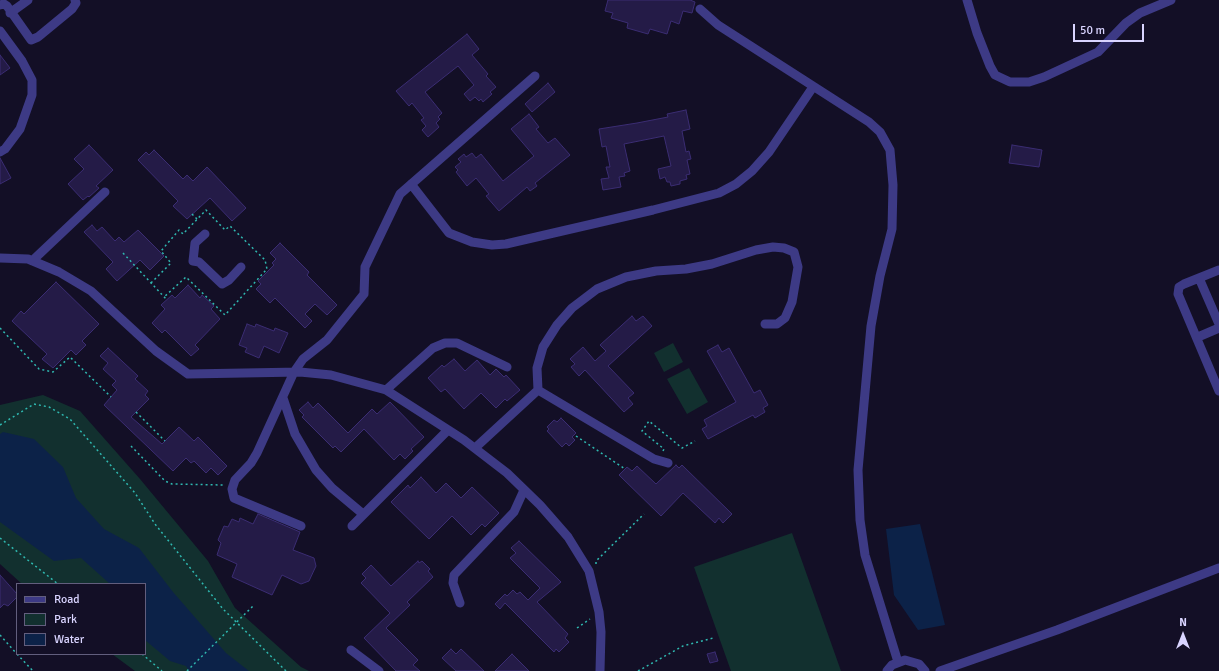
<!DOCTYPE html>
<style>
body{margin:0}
#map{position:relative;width:1219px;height:671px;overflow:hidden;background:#130f26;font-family:Signika,sans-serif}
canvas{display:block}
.legend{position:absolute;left:16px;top:583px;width:130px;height:72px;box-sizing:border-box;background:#130f26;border:1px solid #625e7d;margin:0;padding:5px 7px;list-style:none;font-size:12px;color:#d9d4ff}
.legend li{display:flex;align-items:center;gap:8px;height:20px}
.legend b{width:20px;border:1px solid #625e7d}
.north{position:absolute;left:1163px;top:615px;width:40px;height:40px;-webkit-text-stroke:3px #130f26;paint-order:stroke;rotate:0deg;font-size:11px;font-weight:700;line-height:16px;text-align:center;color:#d9d4ff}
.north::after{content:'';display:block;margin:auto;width:14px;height:18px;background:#d9d4ff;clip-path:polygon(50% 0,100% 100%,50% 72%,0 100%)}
.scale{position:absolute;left:1073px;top:24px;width:71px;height:18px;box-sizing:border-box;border:2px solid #d9d4ff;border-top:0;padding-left:5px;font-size:12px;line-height:14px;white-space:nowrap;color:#d9d4ff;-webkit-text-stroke:3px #130f26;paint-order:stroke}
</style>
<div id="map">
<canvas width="1219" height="671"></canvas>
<ul class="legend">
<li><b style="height:5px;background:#3d3a85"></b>Road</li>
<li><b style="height:11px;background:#12302f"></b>Park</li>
<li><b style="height:11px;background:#0c2248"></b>Water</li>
</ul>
<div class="north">N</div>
<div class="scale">50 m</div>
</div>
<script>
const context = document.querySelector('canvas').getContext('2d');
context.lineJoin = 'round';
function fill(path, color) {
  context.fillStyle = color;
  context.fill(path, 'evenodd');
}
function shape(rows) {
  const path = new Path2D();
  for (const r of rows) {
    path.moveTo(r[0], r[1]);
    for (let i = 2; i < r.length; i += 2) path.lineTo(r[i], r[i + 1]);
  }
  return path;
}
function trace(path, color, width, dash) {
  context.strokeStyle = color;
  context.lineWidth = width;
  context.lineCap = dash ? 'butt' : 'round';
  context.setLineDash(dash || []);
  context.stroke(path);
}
fill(shape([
 [673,343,683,362,664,372,654,353],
 [689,368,708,402,687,414,667,379],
 [43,395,80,411,140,479,208,561,235,608,301,667,309,671,135,671,112,654,145,654,145,584,22,584,0,564,0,405],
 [792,533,841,671,731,671,694,567]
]), '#12302f');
fill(shape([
 [3,432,34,439,63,467,76,498,104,529,139,548,173,592,226,653,249,671,189,671,186,666,170,661,145,640,145,584,110,584,81,558,54,561,0,522,0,434],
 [920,524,945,625,918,630,894,595,886,529]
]), '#0c2248');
const building = shape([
 [608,0,690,0,695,2,692,13,683,11,679,24,671,21,667,34,650,29,648,34,627,28,628,23,611,18,613,13,605,11,608,0],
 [467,34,479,49,472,55,488,74,486,76,496,87,490,92,492,94,483,102,481,99,479,101,475,97,470,101,464,94,474,85,458,66,425,92,442,113,438,117,440,119,436,123,439,127,428,137,422,130,426,126,421,120,424,118,412,103,409,106,396,91,467,34],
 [0,55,10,68,0,75,0,55],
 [548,83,555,92,532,112,525,104,548,83],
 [686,110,690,129,682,131,686,152,689,151,691,159,687,160,690,174,686,175,687,179,680,181,680,184,671,186,670,182,667,182,665,177,660,179,658,169,671,166,664,136,624,144,630,171,624,173,625,176,619,177,621,187,603,190,601,179,609,178,606,167,610,167,606,146,602,147,599,129,637,123,668,117,667,114,686,110],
 [529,114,539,127,536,129,548,143,555,138,570,155,535,183,537,186,530,191,527,187,499,211,486,196,489,194,476,178,467,186,456,172,458,170,455,167,461,162,458,159,464,154,466,157,472,153,476,158,481,154,503,181,534,156,511,129,529,114],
 [89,145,113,170,96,186,99,188,89,197,88,196,83,200,68,184,84,169,74,159,89,145],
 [1012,145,1042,150,1039,167,1009,163,1012,145],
 [154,150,183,179,187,175,193,181,207,167,246,208,232,221,210,198,187,219,173,206,178,201,138,160,146,152,149,155,154,150],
 [0,158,11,178,0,184,0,158],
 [92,225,97,231,102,227,115,241,119,237,124,242,138,230,164,256,150,270,140,260,117,281,106,269,113,262,84,232,92,225],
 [280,243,309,272,307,275,337,305,327,315,315,304,305,314,312,321,305,328,275,298,270,303,256,289,261,284,258,281,274,265,272,263,276,259,270,253,280,243],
 [56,282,99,324,82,341,86,345,76,355,71,350,53,368,42,359,47,354,12,321,21,311,24,314,56,282],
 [188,285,200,298,202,295,214,306,211,309,220,319,195,345,199,349,191,356,165,330,162,333,152,323,165,309,161,305,172,295,175,298,188,285],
 [632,316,636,321,643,316,652,326,608,366,634,393,628,398,633,404,624,412,585,370,579,376,571,367,575,364,570,359,583,347,595,361,606,351,600,345,632,316],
 [247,324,255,327,256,324,274,331,275,328,288,333,279,353,264,346,259,358,245,352,247,348,239,345,247,324],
 [718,345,722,352,729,348,754,393,760,390,768,405,763,408,765,412,755,418,753,415,708,439,702,429,707,426,704,420,736,402,707,351,718,345],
 [108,348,138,376,135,379,148,391,145,395,149,399,131,417,162,444,179,427,194,441,198,437,227,466,218,475,211,468,206,473,194,461,191,463,186,458,173,471,104,405,117,390,112,385,116,381,103,369,108,363,100,356,108,348],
 [454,359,465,371,477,360,490,375,496,369,504,377,506,375,520,390,507,401,505,399,496,408,481,393,464,409,445,389,441,392,428,378,442,365,444,367,454,359],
 [308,402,313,408,318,403,348,433,372,409,377,414,390,402,424,437,411,449,413,451,405,459,400,454,394,460,364,429,341,452,335,446,333,448,302,417,304,415,299,410,308,402],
 [561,418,576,433,572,437,575,440,569,446,566,443,562,447,547,431,549,429,547,427,554,420,557,422,561,418],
 [676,465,679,468,682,465,732,514,723,523,719,518,715,523,683,493,661,516,619,475,627,467,632,471,637,466,656,484,676,465],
 [421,477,436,493,446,483,461,498,472,487,499,513,485,527,482,524,471,535,452,516,429,539,391,502,408,485,410,488,421,477],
 [258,514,300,532,293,550,314,558,316,566,309,581,301,584,282,575,272,595,232,577,237,564,217,555,221,543,218,540,224,526,228,527,232,519,239,522,240,518,253,524,258,514],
 [519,541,561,582,537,602,568,634,565,638,569,642,559,652,556,649,554,652,505,603,500,609,495,604,505,594,507,596,513,590,517,594,520,592,528,600,540,588,510,558,516,553,511,548,519,541],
 [418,561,419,563,422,561,430,569,428,571,433,577,407,602,410,605,386,628,418,660,413,665,420,671,396,671,364,638,390,613,361,583,366,578,362,574,371,565,391,586,418,561],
 [0,575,17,594,17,597,8,606,4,604,0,608,0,575],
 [451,649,456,654,461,649,484,671,456,671,442,658,451,649],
 [715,652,718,661,710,663,707,654,715,652],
 [512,654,529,671,495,671,512,654]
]);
fill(building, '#241b47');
trace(building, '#3b2d73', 1);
trace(shape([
 [192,214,197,219],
 [123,253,167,300],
 [151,283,171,263,161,251,179,230,183,234,206,210,225,230,230,226,265,260,267,269,225,315,186,277,164,297],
 [0,328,39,369,53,372,70,357,111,397],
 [136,412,165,441],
 [0,425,34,404,49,407,70,419,135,493,155,524,223,609,286,671],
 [576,436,625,469],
 [131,446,165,481,172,484,223,485],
 [663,451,664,449,642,431,649,421,682,448,695,441],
 [0,538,58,584],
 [596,564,596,561,644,514],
 [577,628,590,619],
 [0,635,17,654],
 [17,654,33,671],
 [142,654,162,671],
 [187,671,253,606],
 [638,671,683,646,713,638]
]), '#2fb8b0', 1.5, [2, 3]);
trace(shape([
 [967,0,977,33,990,66,995,75,1010,82,1029,82,1044,77,1098,52,1126,23,1140,13,1171,0],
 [0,5,4,4,7,6,31,40,38,37,72,9,76,3,75,0],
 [700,9,718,25,869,122,880,132,890,150,893,185,892,229,880,276,871,326,858,470,860,520,865,555,898,662],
 [10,13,28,0],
 [0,31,22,61,32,80,32,95,20,129,5,149,0,152],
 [411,184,449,233,472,242,492,245,506,244,653,210,719,193,736,184,752,171,769,152,813,87],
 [205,234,195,243,193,261,199,262,222,284,229,280,241,267],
 [0,258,28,259,59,272,91,291,156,351,188,374,300,372,331,375,386,390,464,440,507,473,540,505,568,537,589,571,599,612,601,632,600,671],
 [32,261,105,192],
 [1219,270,1184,284,1179,287,1178,294,1219,391],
 [1199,278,1219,324],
 [1198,337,1219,328],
 [386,390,433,348,445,343,457,343,507,367],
 [538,390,537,368,543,347,557,325,572,308,597,289,626,277,656,271,686,269,712,264,756,250,773,247,784,248,794,252,798,267,792,302,785,318,777,324,765,324],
 [538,390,654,459,668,463],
 [283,398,295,434,316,470,332,488,363,514],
 [475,448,538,390],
 [301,526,234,498,232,489,235,480,251,463,257,453,294,372,303,359,327,340,364,294,365,267,400,194,535,76],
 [352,526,448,430],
 [460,603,453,583,454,575,514,512,524,490],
 [351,650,379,671],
 [887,671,892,665,905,660,919,664,925,671],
 [940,671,1057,630,1219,568]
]), '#3d3a85', 9);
</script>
